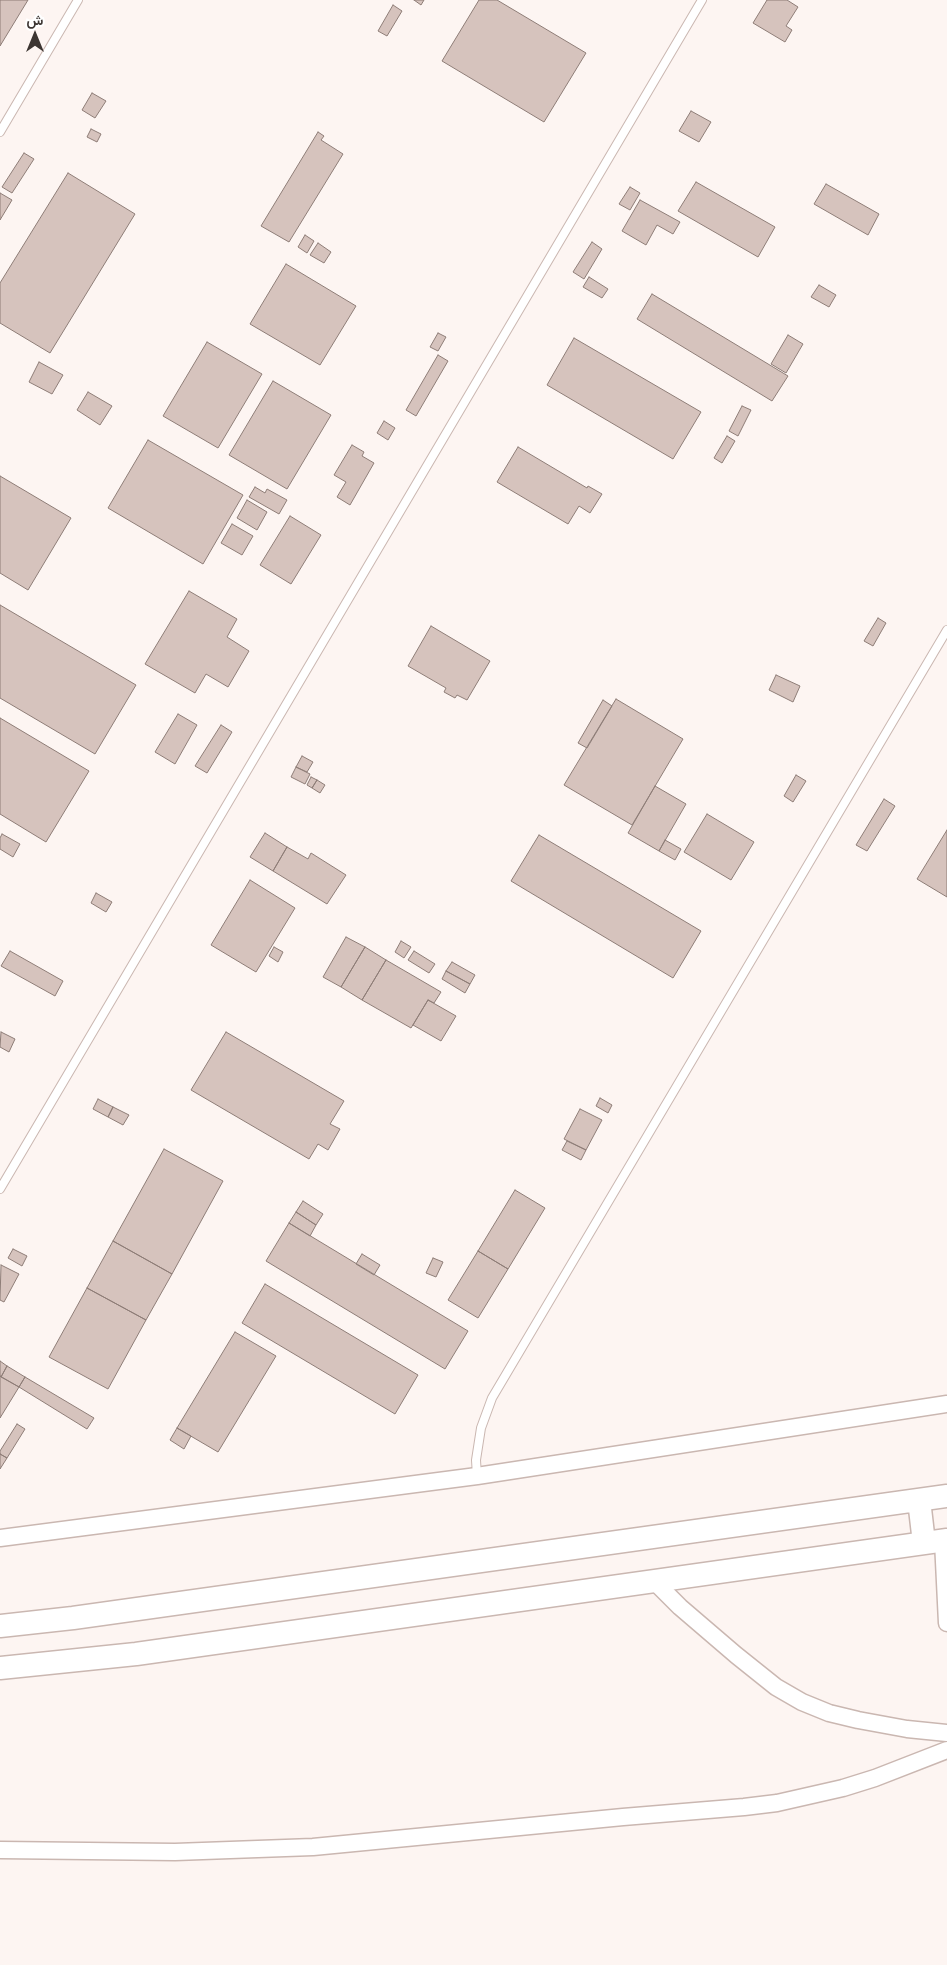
<!DOCTYPE html>
<meta charset="utf-8">
<style>
body{margin:0}
#map{position:relative;width:947px;height:1965px;overflow:hidden;background:#fdf5f2;font-family:"Space Grotesk",Vazirmatn,sans-serif}
canvas{display:block}
.north{position:absolute;left:10px;top:10px;width:50px;height:50px;-webkit-text-stroke:4px #fff;paint-order:stroke;rotate:0deg;font-size:14px;font-weight:700;line-height:20px;text-align:center;color:#3c3532}
.north::after{content:'';display:block;margin:auto;width:18px;height:22px;background:#3c3532;clip-path:polygon(50% 0,100% 100%,50% 72%,0 100%)}
</style>
<div id="map">
<canvas width="947" height="1965"></canvas>
<div class="north">ش</div>
</div>
<script>
const context = document.querySelector('canvas').getContext('2d');
context.lineJoin = 'round';
function fill(path, color) {
  context.fillStyle = color;
  context.fill(path, 'evenodd');
}
function shape(rows) {
  const path = new Path2D();
  for (const r of rows) {
    path.moveTo(r[0], r[1]);
    for (let i = 2; i < r.length; i += 2) path.lineTo(r[i], r[i + 1]);
  }
  return path;
}
function trace(path, color, width, dash) {
  context.strokeStyle = color;
  context.lineWidth = width;
  context.lineCap = dash ? 'butt' : 'round';
  context.setLineDash(dash || []);
  context.stroke(path);
}
const building = shape([
 [0,0,28,0,0,46,0,0],
 [414,0,424,0,421,5,414,0],
 [479,0,497,0,586,53,544,122,442,61,479,0],
 [767,0,787,0,798,7,786,26,792,30,785,42,753,23,767,0],
 [393,5,402,11,387,36,378,31,393,5],
 [92,93,106,101,95,118,82,110,92,93],
 [691,111,711,122,699,142,679,131,691,111],
 [91,129,101,134,97,142,87,137,91,129],
 [318,132,324,136,321,140,343,154,289,242,261,226,318,132],
 [24,153,34,159,12,193,2,187,24,153],
 [68,173,135,214,50,353,0,323,0,283,68,173],
 [696,182,775,227,758,257,678,211,696,182],
 [826,184,879,214,868,235,814,204,826,184],
 [630,187,640,193,630,210,619,204,630,187],
 [0,193,12,200,0,220,0,193],
 [640,200,680,222,673,234,657,225,646,245,622,231,640,200],
 [305,235,314,241,307,253,298,247,305,235],
 [592,242,602,249,584,279,573,272,592,242],
 [318,243,331,252,324,263,310,255,318,243],
 [286,264,356,306,320,365,250,324,286,264],
 [589,277,608,289,602,298,583,287,589,277],
 [819,285,836,295,829,307,811,297,819,285],
 [652,294,788,376,772,401,637,319,652,294],
 [438,333,446,337,438,351,430,347,438,333],
 [788,335,803,344,786,373,771,364,788,335],
 [574,338,701,412,673,459,547,385,574,338],
 [207,342,262,374,218,448,163,416,207,342],
 [438,355,448,361,416,416,406,410,438,355],
 [39,362,63,375,52,394,29,382,39,362],
 [273,381,331,415,287,489,229,455,273,381],
 [88,392,112,406,100,425,77,410,88,392],
 [742,406,751,410,738,436,729,431,742,406],
 [384,421,395,428,388,440,377,433,384,421],
 [727,436,735,441,722,463,714,458,727,436],
 [148,440,243,495,203,564,108,508,148,440],
 [352,445,364,452,362,456,374,463,350,505,337,497,346,482,334,475,352,445],
 [518,447,587,488,588,486,602,494,590,513,579,506,568,524,497,482,518,447],
 [0,476,71,518,28,590,0,573,0,476],
 [255,487,265,493,267,489,287,500,279,514,249,497,255,487],
 [247,500,267,512,257,530,237,518,247,500],
 [290,516,321,535,291,584,260,565,290,516],
 [232,524,253,536,242,555,221,543,232,524],
 [189,591,237,619,227,637,249,651,228,687,206,674,195,693,145,664,189,591],
 [0,605,136,685,95,754,0,698,0,605],
 [878,618,886,623,873,646,864,641,878,618],
 [431,626,490,661,467,700,457,695,455,698,444,692,446,688,408,666,431,626],
 [776,675,800,686,793,702,769,690,776,675],
 [616,699,683,739,632,825,564,785,616,699],
 [603,700,612,706,587,748,578,743,603,700],
 [178,714,197,725,175,764,155,752,178,714],
 [0,718,89,771,46,842,0,814,0,718],
 [221,725,232,732,207,773,195,766,221,725],
 [302,756,313,762,307,772,296,767,302,756],
 [296,767,310,774,305,784,291,777,296,767],
 [796,775,806,781,793,802,784,796,796,775],
 [311,777,317,780,312,788,307,785,311,777],
 [317,780,325,785,320,793,312,788,317,780],
 [655,786,686,804,659,851,628,833,655,786],
 [884,799,895,806,867,851,856,845,884,799],
 [707,814,754,842,731,880,684,852,707,814],
 [947,830,947,897,917,879,947,830],
 [265,833,287,847,273,871,250,857,265,833],
 [2,834,20,844,13,857,0,849,0,838,2,834],
 [539,835,701,931,673,978,511,881,539,835],
 [665,840,681,849,675,860,659,851,665,840],
 [287,847,308,859,311,853,346,875,327,904,273,871,287,847],
 [250,880,295,908,256,972,211,945,250,880],
 [96,893,112,902,106,912,91,903,96,893],
 [346,937,365,947,341,987,323,977,346,937],
 [401,941,411,947,404,958,395,952,401,941],
 [274,947,283,952,278,962,269,956,274,947],
 [365,947,386,960,362,1000,341,987,365,947],
 [10,951,63,981,55,996,1,966,10,951],
 [414,951,435,964,429,973,408,960,414,951],
 [386,960,441,992,434,1003,428,1000,411,1028,362,1000,386,960],
 [452,962,475,975,470,984,446,971,452,962],
 [446,971,470,984,465,993,442,979,446,971],
 [428,1000,456,1016,441,1041,413,1025,428,1000],
 [1,1032,15,1039,9,1052,0,1047,1,1032],
 [226,1032,344,1101,330,1124,340,1129,328,1150,318,1144,309,1159,191,1090,226,1032],
 [600,1098,612,1105,608,1113,596,1106,600,1098],
 [98,1099,113,1107,108,1117,93,1109,98,1099],
 [113,1107,129,1115,123,1125,108,1117,113,1107],
 [580,1109,602,1120,586,1150,564,1139,580,1109],
 [567,1141,586,1150,581,1160,562,1150,567,1141],
 [164,1149,223,1181,172,1274,113,1241,164,1149],
 [515,1190,545,1208,508,1269,478,1251,515,1190],
 [303,1201,323,1214,316,1225,296,1212,303,1201],
 [296,1212,316,1225,310,1236,289,1223,296,1212],
 [289,1223,468,1331,445,1369,266,1261,289,1223],
 [113,1241,172,1274,146,1320,87,1288,113,1241],
 [13,1249,27,1256,22,1266,8,1258,13,1249],
 [478,1251,508,1269,478,1318,448,1300,478,1251],
 [362,1254,380,1265,374,1275,356,1264,362,1254],
 [433,1258,443,1262,436,1277,426,1273,433,1258],
 [1,1265,19,1274,4,1302,0,1300,1,1265],
 [265,1284,418,1375,395,1414,242,1323,265,1284],
 [87,1288,146,1320,108,1389,49,1357,87,1288],
 [235,1332,276,1356,218,1452,177,1428,235,1332],
 [0,1361,7,1366,1,1377,0,1376,0,1361],
 [7,1366,25,1377,19,1387,1,1377,7,1366],
 [0,1376,19,1387,0,1418,0,1376],
 [25,1377,94,1418,87,1429,19,1387,25,1377],
 [17,1424,25,1429,7,1458,0,1454,0,1451,17,1424],
 [177,1428,191,1436,184,1449,170,1440,177,1428],
 [0,1454,7,1458,0,1469,0,1454]
]);
fill(building, '#d6c3bd');
trace(building, '#8e7d77', 1);
const lane = shape([
 [0,132,78,0],
 [0,1189,702,0],
 [477,1476,476,1460,481,1428,492,1398,947,630]
]);
const street = shape([
 [0,1538,477,1476,947,1404],
 [943,1541,947,1623],
 [654,1581,680,1607,736,1655,776,1687,802,1702,829,1713,858,1720,907,1729,947,1733],
 [0,1850,175,1852,313,1847,623,1817,744,1807,777,1803,843,1788,875,1778,947,1750]
]);
const secondary = shape([
 [919,1500,924,1543],
 [0,1626,73,1618,947,1496],
 [0,1668,136,1654,947,1540]
]);
trace(lane, '#cab7b1', 10);
trace(street, '#cab7b1', 19);
trace(secondary, '#cab7b1', 25);
trace(lane, '#fff', 8);
trace(street, '#fff', 16);
trace(secondary, '#fff', 22);
</script>
